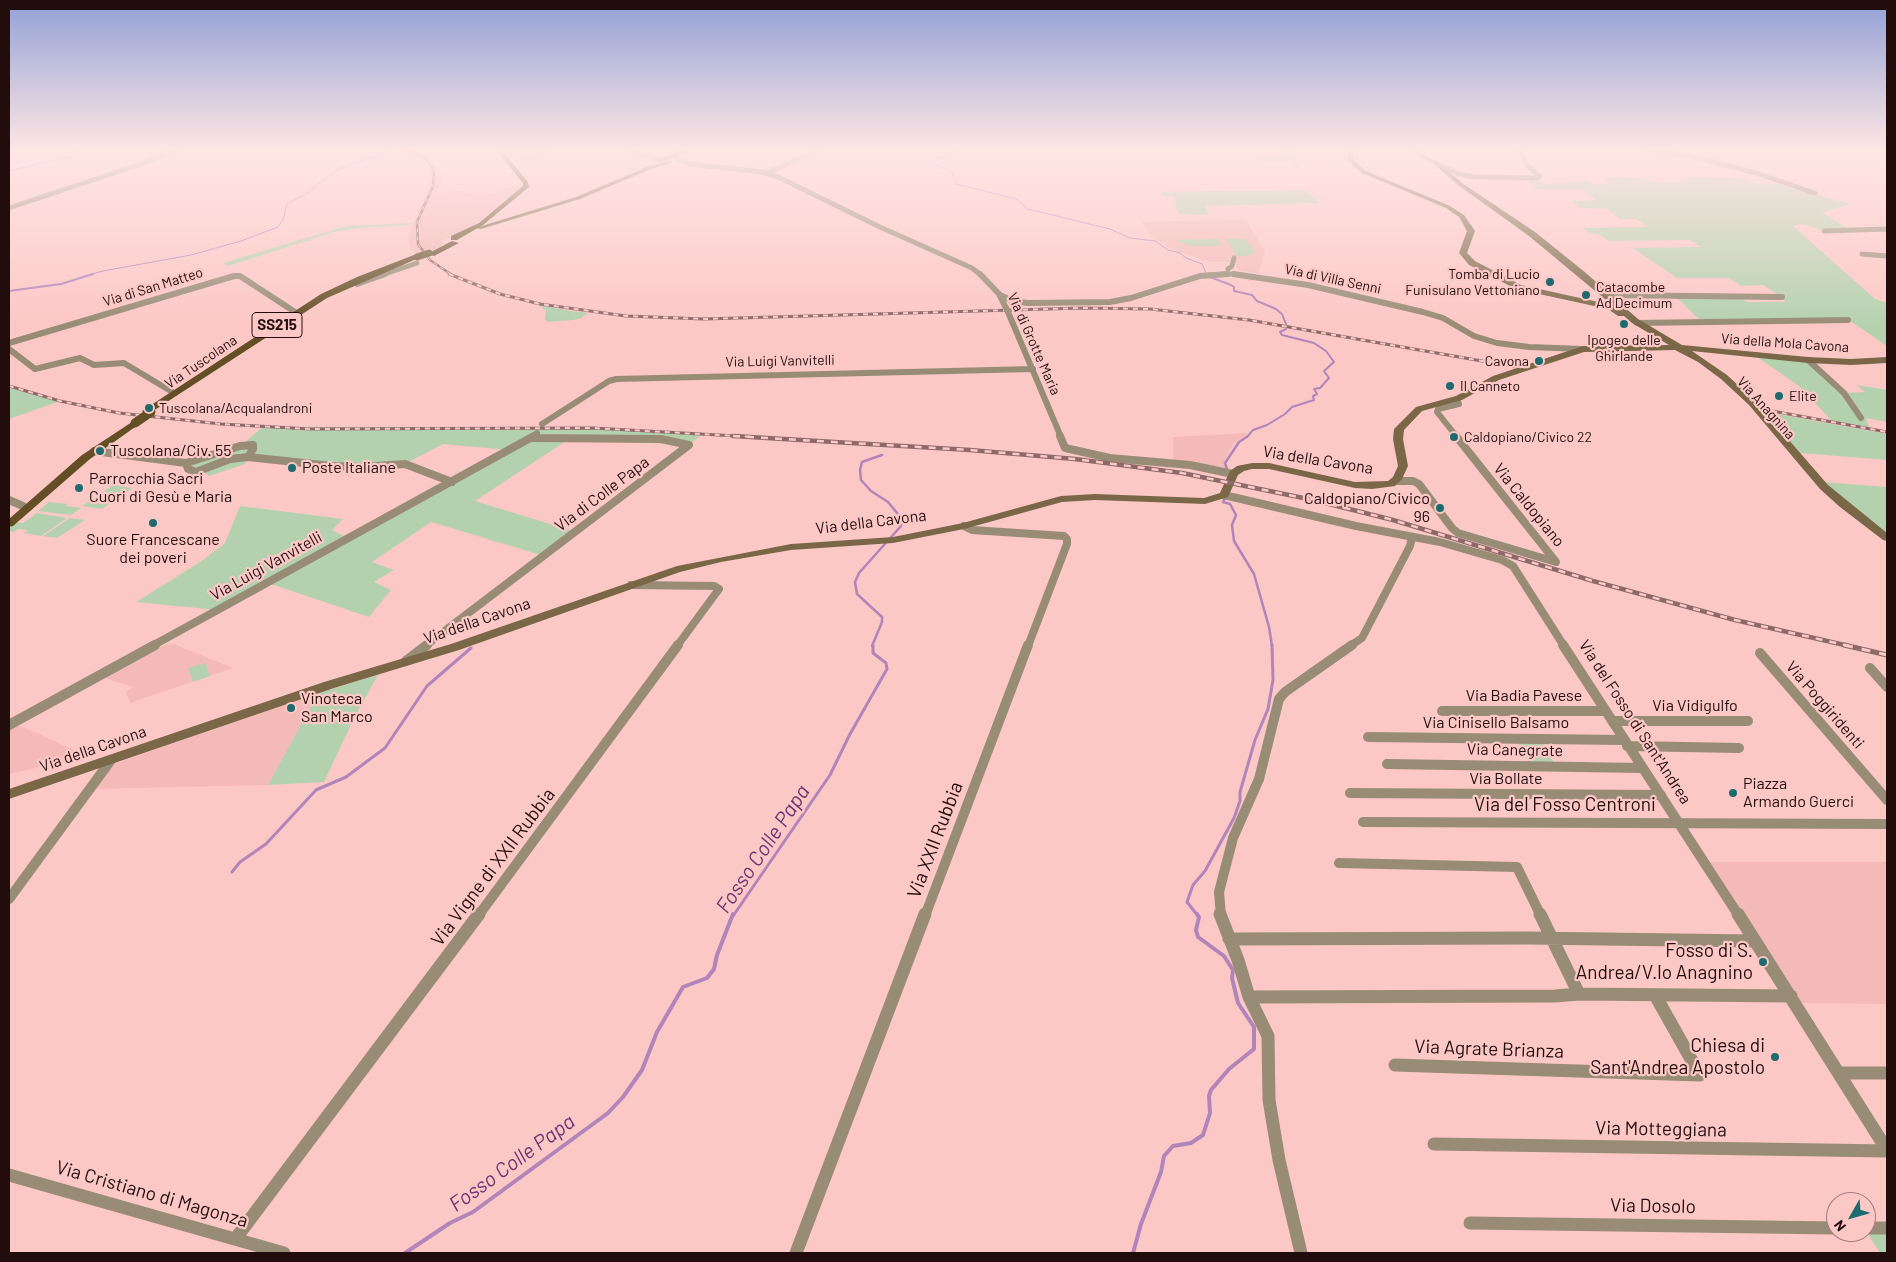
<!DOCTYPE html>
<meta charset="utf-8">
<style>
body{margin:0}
#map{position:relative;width:1896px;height:1262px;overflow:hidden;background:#fcc8c6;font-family:Barlow,sans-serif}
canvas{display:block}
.frame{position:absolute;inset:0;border:10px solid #220d0c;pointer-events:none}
.north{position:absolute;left:1826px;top:1192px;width:50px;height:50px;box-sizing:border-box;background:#fcc8c6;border:1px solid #a57d7c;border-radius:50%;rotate:232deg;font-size:14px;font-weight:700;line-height:20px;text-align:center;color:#220d0c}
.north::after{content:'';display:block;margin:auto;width:18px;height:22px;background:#1d6a6f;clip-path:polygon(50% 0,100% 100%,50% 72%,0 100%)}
</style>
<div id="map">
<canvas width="1896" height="1262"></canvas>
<div class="frame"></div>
<div class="north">N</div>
</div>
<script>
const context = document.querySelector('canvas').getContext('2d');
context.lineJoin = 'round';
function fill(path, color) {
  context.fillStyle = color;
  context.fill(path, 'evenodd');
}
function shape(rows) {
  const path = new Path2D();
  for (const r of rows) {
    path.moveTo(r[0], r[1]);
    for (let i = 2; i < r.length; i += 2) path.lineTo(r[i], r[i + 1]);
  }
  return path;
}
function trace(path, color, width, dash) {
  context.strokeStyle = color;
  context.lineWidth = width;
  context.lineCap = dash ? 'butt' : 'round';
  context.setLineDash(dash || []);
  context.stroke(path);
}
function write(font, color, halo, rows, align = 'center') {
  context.font = font + ' Barlow,sans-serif';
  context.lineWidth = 4.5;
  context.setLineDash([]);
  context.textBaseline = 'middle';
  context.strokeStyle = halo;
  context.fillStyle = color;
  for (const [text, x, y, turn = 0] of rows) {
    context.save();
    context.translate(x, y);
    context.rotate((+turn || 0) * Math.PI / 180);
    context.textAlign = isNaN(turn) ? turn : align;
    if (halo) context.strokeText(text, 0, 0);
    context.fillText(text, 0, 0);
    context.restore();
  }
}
fill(shape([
 [401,149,412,149,421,153,436,164,441,172,441,181,437,193,461,191,474,195,488,194,504,191,503,188,522,185,522,187,472,227,442,241,443,244,438,248,418,256,410,248,408,234,429,187,430,176,425,162],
 [1245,219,1265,251,1258,274,1239,270,1236,267,1236,262,1210,262,1171,249,1149,234,1142,222],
 [1248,433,1234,443,1224,461,1225,468,1173,460,1173,437],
 [174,644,233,668,130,703,126,692,133,687,102,677,163,646],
 [318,693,268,785,95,789,114,764],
 [16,724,88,756,9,774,9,728],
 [1710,862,1887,862,1887,1004,1801,1003]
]), '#f3bab8');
fill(shape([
 [502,149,520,150,555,149,551,154,528,160,518,156,506,156],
 [1285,151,1301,168,1297,168,1290,161,1257,161,1258,155,1274,155,1272,152],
 [1609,177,1642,178,1656,182,1688,183,1681,177,1742,178,1756,183,1779,184,1850,204,1822,213,1847,228,1823,230,1801,224,1793,226,1875,299,1887,303,1887,346,1846,318,1701,321,1676,297,1738,296,1747,302,1785,302,1782,297,1763,285,1741,286,1729,278,1677,278,1633,248,1701,247,1690,240,1609,241,1598,234,1588,233,1584,228,1647,227,1636,219,1620,219,1607,209,1580,208,1571,201,1596,200,1583,190,1535,189,1527,180,1549,184,1587,180,1596,185,1610,184,1602,179],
 [1304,190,1319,203,1205,206,1209,215,1180,214,1176,209,1175,197,1161,196,1162,192],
 [412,223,410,225,359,228,334,232,228,266,223,263,346,226],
 [1217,239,1221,246,1190,246,1174,240],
 [1225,239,1245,239,1255,252,1247,256,1237,256],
 [539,305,571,311,588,313,581,318,573,320,547,322,545,319,546,311],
 [1757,357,1806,361,1842,393,1865,392,1857,385,1887,390,1887,422,1866,418,1869,428,1832,421,1799,386],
 [9,386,21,390,60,401,9,419],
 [1765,412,1887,434,1887,460,1800,453],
 [263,427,528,427,593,428,701,435,689,445,569,439,475,501,576,532,544,556,431,522,372,562,394,570,374,582,391,590,369,617,268,583,217,610,136,602,200,562,225,543,240,506,343,519,332,530,348,538,509,450,443,444,405,464,361,467,248,457,245,464,209,476,202,470,186,467,240,446],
 [1823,482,1887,487,1887,534,1869,521],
 [113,485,132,488,102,509,82,506],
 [49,502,68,504,66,506,81,508,71,515,38,511],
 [37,513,67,518,41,536,24,533,28,530,18,529,14,532,9,531,9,528,14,523,23,523],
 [70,518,85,520,57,538,43,536],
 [205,663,210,676,193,682,188,668],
 [378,675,354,718,324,782,268,785,318,693],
 [1516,740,1541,740,1554,763,1529,763],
 [1887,1228,1887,1253,1880,1253,1866,1231]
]), '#b4d1af');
trace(shape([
 [958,149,953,153,935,159,933,163,952,173,957,184,1016,199,1028,209,1110,229,1130,238,1155,241,1168,250,1180,253,1186,258,1202,264,1206,273],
 [9,171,71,156,78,149],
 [89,275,103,271,191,255,241,241,278,227,283,220,287,204,307,193,337,170,391,150]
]), '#b285ba', 1);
trace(shape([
 [1210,277,1231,285,1234,287,1234,291,1252,295,1257,301,1276,309,1282,314,1286,324],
 [9,291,61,284,93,274],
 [1247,437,1253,430,1267,425,1285,414,1292,407,1314,400,1313,396,1317,394,1314,389,1320,388,1329,378,1324,371,1334,362,1326,351,1314,343,1282,335,1280,332,1286,329]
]), '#b285ba', 2);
trace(shape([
 [1227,469,1225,463,1239,442,1248,436],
 [1225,498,1223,502,1230,504,1236,515,1232,525,1234,541,1254,574,1269,627,1272,646],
 [872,646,882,622,882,617,857,594,855,582,859,573,901,526,902,519,888,502,871,491,861,480,860,470,862,462,882,455]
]), '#b285ba', 2.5);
trace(shape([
 [232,872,240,862,266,844,316,790,346,777,385,748,427,686,471,648],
 [733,916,830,775,850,734,887,669,886,663,873,653,873,645],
 [1198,916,1187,902,1193,885,1205,871,1234,818,1240,801,1240,792,1255,740,1268,709,1273,680,1272,645]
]), '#b285ba', 3);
trace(shape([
 [405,1253,450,1223,473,1212,608,1113,623,1097,642,1070,657,1032,683,987,707,978,714,969,717,955,733,914],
 [1133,1253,1141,1224,1161,1172,1164,1156,1173,1146,1191,1143,1203,1135,1210,1113,1209,1096,1211,1090,1229,1069,1254,1049,1254,1027,1238,1003,1232,978,1233,970,1224,956,1198,937,1196,930,1199,917,1197,914]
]), '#b285ba', 4);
trace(shape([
 [627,149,660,160],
 [1285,149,1288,152],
 [1646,149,1699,158,1756,173,1815,193],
 [677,159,690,164,762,172,778,177,880,227,972,268,981,275],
 [1436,163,1457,173,1473,177,1538,178,1539,176,1526,164,1521,149],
 [767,173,820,149],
 [9,208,150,161,177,149],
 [1824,231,1887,229],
 [1862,254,1887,256],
 [1228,269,1232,266,1234,258],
 [1233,274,1242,275],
 [382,275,417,263],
 [1210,275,1229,274]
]), '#988c77', 5);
trace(shape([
 [980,274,999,294,1006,308],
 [1233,274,1308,285,1423,312,1443,318,1474,336,1497,343,1529,347,1583,349],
 [357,284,385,274],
 [1000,295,1013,301,1028,303,1110,302,1131,298,1200,276,1228,274],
 [1606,295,1782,297],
 [1008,312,1061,437],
 [1637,323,1848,320],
 [9,343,234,276,240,276,295,312],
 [9,349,35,369,80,358,94,365,124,363,174,393],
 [1808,360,1844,393,1861,418],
 [1457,399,1459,404,1438,409,1437,412,1457,437],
 [542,424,609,381,616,379,1033,369],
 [533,437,537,433]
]), '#988c77', 6);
trace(shape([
 [1060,436,1065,448,1110,458,1190,465,1233,474],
 [94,451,186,463,240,446,253,445,253,449,248,457],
 [186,463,188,469,196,472,230,459,248,457,332,466,361,467,405,464,452,482],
 [1396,481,1413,481,1419,484,1452,528,1458,533,1556,562,1456,436],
 [1224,495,1356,526,1440,542,1502,560,1513,566,1564,646],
 [9,500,23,506],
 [964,526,972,530,1064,536,1067,539,1067,544,1028,646],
 [631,585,714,586,719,589,677,646],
 [152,646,534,436],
 [425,646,689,445,661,439,532,438],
 [1350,646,1362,638,1410,546,1412,537]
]), '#988c77', 8);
trace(shape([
 [1563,645,1739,916],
 [1760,653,1887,800],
 [406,661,427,645],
 [1870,668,1887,687],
 [1442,711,1606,711],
 [1612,721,1748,721],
 [9,725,155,645],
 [1368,737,1623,740],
 [1627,746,1739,748],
 [1387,764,1642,768],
 [1350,793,1661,795],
 [1363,822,1887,824],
 [1339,863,1517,867,1541,916],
 [9,899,111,760],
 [478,916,678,645],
 [925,916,1028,645],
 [1221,916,1219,892,1233,838,1259,779,1279,699,1285,692,1352,645]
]), '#988c77', 10);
trace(shape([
 [1220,914,1238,960,1249,997,1268,1036,1269,1100,1279,1160,1301,1253],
 [1738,914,1887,1150],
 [1229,939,1528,938,1755,941],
 [1579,994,1791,996],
 [1249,997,1555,996,1579,994,1540,914],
 [1395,1065,1700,1075,1655,995],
 [1840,1073,1887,1073],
 [1434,1144,1887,1151],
 [9,1175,284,1253],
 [1470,1223,1836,1228],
 [1866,1228,1887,1228],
 [236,1238,479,914],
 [796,1253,925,914]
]), '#988c77', 13);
fill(shape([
 [684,149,691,149,682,155,660,162,657,160,684,149],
 [1350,149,1356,149,1353,156,1354,160,1366,171,1450,206,1464,215,1475,231,1467,253,1475,261,1521,285,1612,305,1529,236,1458,185,1434,164,1407,149,1414,149,1438,162,1462,183,1535,232,1586,273,1638,319,1682,345,1808,357,1851,359,1887,357,1887,363,1851,365,1808,363,1692,351,1727,375,1755,401,1828,485,1887,533,1887,541,1883,540,1840,507,1820,489,1749,405,1721,379,1698,362,1675,350,1584,352,1499,380,1462,400,1422,411,1404,430,1403,439,1408,466,1402,479,1395,486,1372,489,1355,488,1269,469,1252,469,1244,471,1238,475,1228,497,1205,504,1095,500,1062,502,964,529,893,543,791,550,721,562,680,572,459,650,334,688,9,799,9,789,324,682,451,644,677,566,791,544,893,537,963,523,1061,496,1095,494,1204,498,1220,493,1230,471,1237,466,1252,463,1269,463,1355,482,1388,481,1393,477,1398,466,1393,439,1394,429,1416,407,1456,396,1493,376,1583,346,1669,345,1632,323,1624,316,1618,316,1608,309,1516,289,1469,265,1459,253,1467,231,1459,217,1446,208,1362,173,1348,161,1347,156,1350,149],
 [670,160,672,163,651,169,580,199,481,229,475,228,576,197,647,167,670,160]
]), '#796748');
fill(shape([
 [495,149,501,149,528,182,529,187,483,225,457,240,451,240,451,236,479,223,523,186,523,183,495,149],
 [452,241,459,243,434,256,427,254,452,241],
 [414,255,421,257,327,298,150,413,144,413,142,411,321,294,357,277,414,255],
 [135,420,138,421,138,425,90,459,13,526,9,527,9,519,82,455,135,420]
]), '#634e26');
const railFar3 = shape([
 [408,149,426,159,434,170,433,186,417,222,418,244,430,260,452,275]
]);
const railFar2 = shape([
 [449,274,500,294,540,304,626,316,704,319,1082,308,1150,309,1249,320,1516,367],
 [9,386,60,401,119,413,221,424,310,429,593,428,754,437],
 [1772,411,1887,432]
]);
const railFar1 = shape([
 [733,436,970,450,1075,459,1182,473,1313,500,1393,520,1593,581,1735,620,1849,646]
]);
const rail = shape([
 [1844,645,1887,655]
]);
trace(railFar3, '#8d6967', 2.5);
trace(railFar2, '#8d6967', 3);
trace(railFar1, '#8d6967', 4.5);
trace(rail, '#8d6967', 5);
trace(railFar3, '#fcc8c6', 1, [4]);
trace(railFar2, '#fcc8c6', 2, [5]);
trace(railFar1, '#fcc8c6', 2.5, [7]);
trace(rail, '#fcc8c6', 3, [9]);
trace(shape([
 [1006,308,1008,312]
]), '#988c77', 6);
trace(shape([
 [417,257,429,253]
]), '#634e26', 7);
trace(shape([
 [135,423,151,412]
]), '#634e26', 9);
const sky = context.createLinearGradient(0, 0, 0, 326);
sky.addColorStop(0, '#92a1d6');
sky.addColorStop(0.46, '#fee6e5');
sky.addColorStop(1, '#fee6e500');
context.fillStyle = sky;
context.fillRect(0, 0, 1896, 326);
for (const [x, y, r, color] of [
 [1550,282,5,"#1d6a6f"],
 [1586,295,5,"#1d6a6f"],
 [1624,324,5,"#1d6a6f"],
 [1539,361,5,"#1d6a6f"],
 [1450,386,5,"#1d6a6f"],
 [1779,396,5,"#1d6a6f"],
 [149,408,5,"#1d6a6f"],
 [1454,437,5,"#1d6a6f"],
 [100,451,5,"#1d6a6f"],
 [292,468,5,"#1d6a6f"],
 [79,488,5,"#1d6a6f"],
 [1440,508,5,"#1d6a6f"],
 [153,523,5,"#1d6a6f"],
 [291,708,5,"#1d6a6f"],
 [1733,793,5,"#1d6a6f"],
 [1763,962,5,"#1d6a6f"],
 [1775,1057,5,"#1d6a6f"]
]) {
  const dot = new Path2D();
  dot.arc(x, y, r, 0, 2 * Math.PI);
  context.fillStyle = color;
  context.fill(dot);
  trace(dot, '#fcc8c6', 2);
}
write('14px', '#220d0c', '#fcc8c6', [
 ["Tomba di Lucio",1540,274,"right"],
 ["Funisulano Vettoniano",1540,290,"right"],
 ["Catacombe",1596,287],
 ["Ad Decimum",1596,303],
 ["Ipogeo delle",1624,340,"center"],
 ["Ghirlande",1624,356,"center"],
 ["Cavona",1529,361,"right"],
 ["Il Canneto",1460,386],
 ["Elite",1789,396],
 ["Tuscolana/Acqualandroni",159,408],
 ["Caldopiano/Civico 22",1464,437]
], 'left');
write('14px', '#220d0c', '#fcc8c6', [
 ["Via di Villa Senni",1333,279,12],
 ["Via di San Matteo",153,287,-17],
 ["Via della Mola Cavona",1785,343,4],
 ["Via di Grotte Maria",1034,344,66],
 ["Via Luigi Vanvitelli",780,361,-1],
 ["Via Tuscolana",201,362,-34],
 ["Via Anagnina",1766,408,48]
]);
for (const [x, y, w] of [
 [277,325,50]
]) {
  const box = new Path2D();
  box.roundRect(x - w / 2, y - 12.5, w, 25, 4);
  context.fillStyle = '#fcc8c6';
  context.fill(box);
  trace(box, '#220d0c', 1);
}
write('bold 15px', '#220d0c', null, [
 ["SS215",277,325]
]);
write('16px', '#220d0c', '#fcc8c6', [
 ["Tuscolana/Civ. 55",110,451],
 ["Poste Italiane",302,468],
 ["Parrocchia Sacri",89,479],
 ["Cuori di Gesù e Maria",89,497],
 ["Caldopiano/Civico",1430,499,"right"],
 ["96",1430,517,"right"],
 ["Suore Francescane",153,540,"center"],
 ["dei poveri",153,558,"center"],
 ["Vinoteca",301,699],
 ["San Marco",301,717],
 ["Piazza",1743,784],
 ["Armando Guerci",1743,802]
], 'left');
write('16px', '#220d0c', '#fcc8c6', [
 ["Via della Cavona",1318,460,9],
 ["Via di Colle Papa",602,494,-37],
 ["Via Caldopiano",1529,505,51],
 ["Via della Cavona",871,522,-7],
 ["Via Luigi Vanvitelli",266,566,-29],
 ["Via della Cavona",477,621,-19],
 ["Via Badia Pavese",1524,696],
 ["Via Poggiridenti",1825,705,49],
 ["Via Vidigulfo",1695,706],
 ["Via del Fosso di Sant'Andrea",1635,722,57],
 ["Via Cinisello Balsamo",1496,723],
 ["Via della Cavona",93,749,-19],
 ["Via Canegrate",1515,750,1],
 ["Via Bollate",1506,779]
]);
write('19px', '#220d0c', '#fcc8c6', [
 ["Via del Fosso Centroni",1565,805],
 ["Via XXII Rubbia",935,840,-69],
 ["Via Vigne di XXII Rubbia",493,867,-53],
 ["Via Agrate Brianza",1489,1049,2],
 ["Via Motteggiana",1661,1129,1],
 ["Via Cristiano di Magonza",152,1194,16],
 ["Via Dosolo",1653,1206,1]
]);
write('19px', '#220d0c', '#fcc8c6', [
 ["Fosso di S.",1753,951],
 ["Andrea/V.lo Anagnino",1753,973],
 ["Chiesa di",1765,1046],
 ["Sant'Andrea Apostolo",1765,1068]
], 'right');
write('italic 21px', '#6b3475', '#fcc8c6', [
 ["Fosso Colle Papa",763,849,-56],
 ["Fosso Colle Papa",512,1163,-36]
]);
</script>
